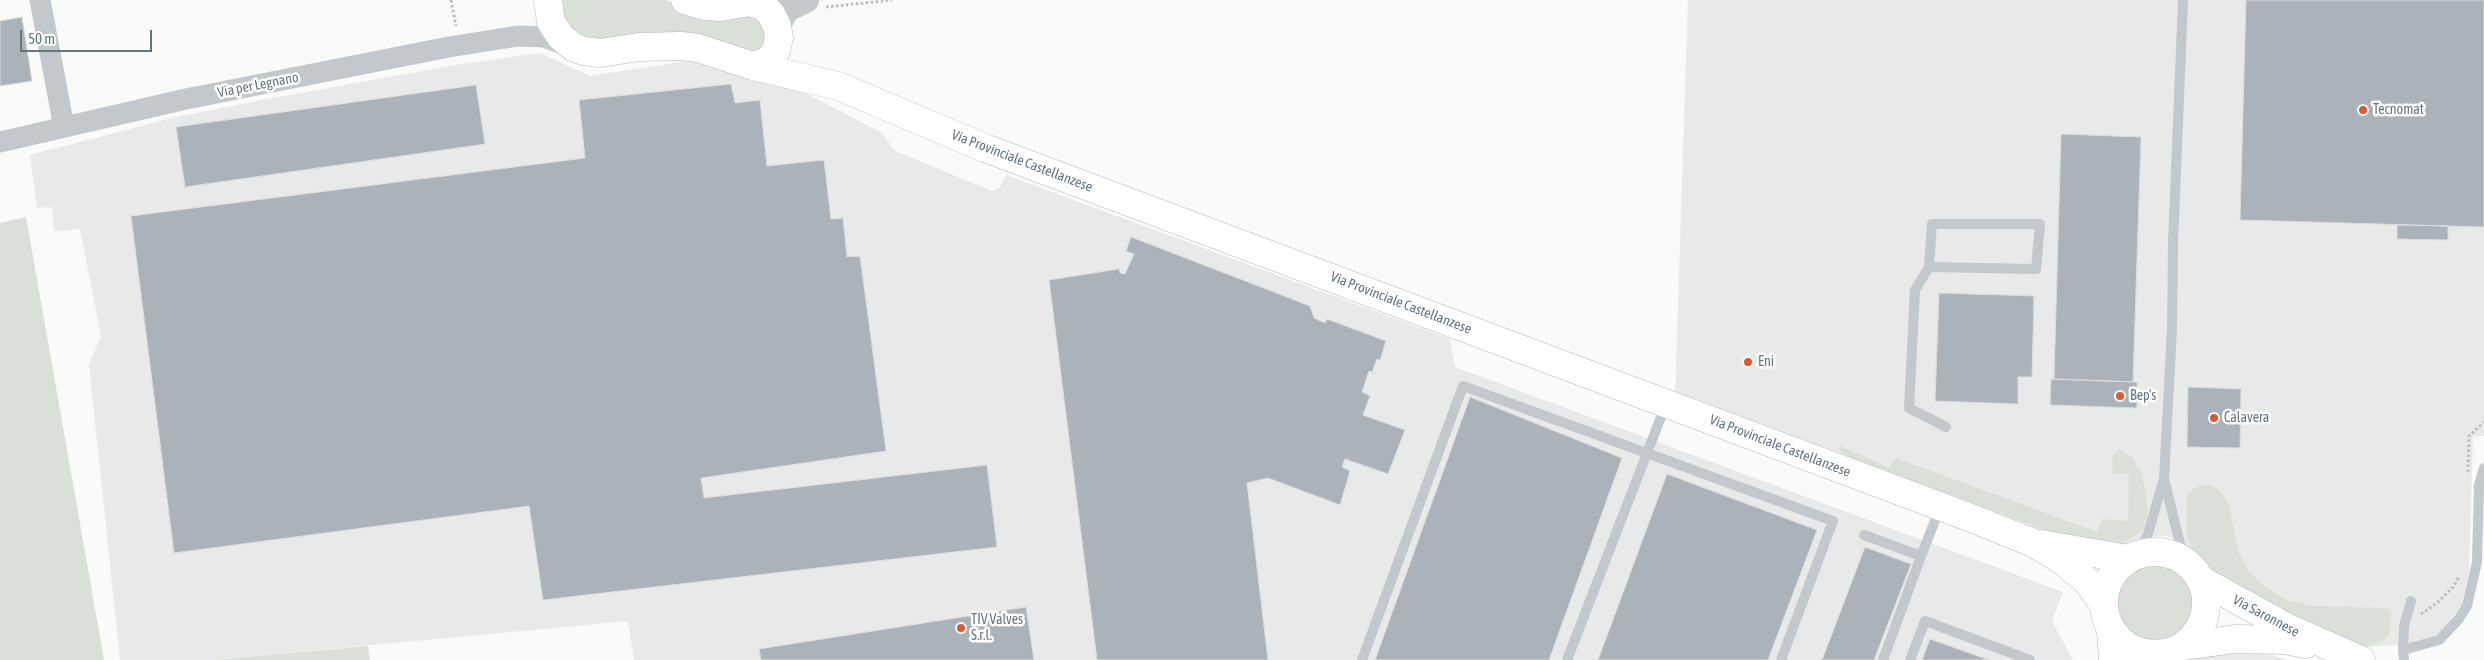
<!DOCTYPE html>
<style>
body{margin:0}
#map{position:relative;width:2484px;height:660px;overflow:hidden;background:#fafaf8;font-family:"Asap Condensed",sans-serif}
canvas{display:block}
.scale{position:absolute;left:20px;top:30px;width:132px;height:22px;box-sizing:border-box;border:2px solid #657683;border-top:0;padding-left:6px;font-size:15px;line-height:18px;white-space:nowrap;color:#657683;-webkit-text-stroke:4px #fff;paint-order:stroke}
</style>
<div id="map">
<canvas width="2484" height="660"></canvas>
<div class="scale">50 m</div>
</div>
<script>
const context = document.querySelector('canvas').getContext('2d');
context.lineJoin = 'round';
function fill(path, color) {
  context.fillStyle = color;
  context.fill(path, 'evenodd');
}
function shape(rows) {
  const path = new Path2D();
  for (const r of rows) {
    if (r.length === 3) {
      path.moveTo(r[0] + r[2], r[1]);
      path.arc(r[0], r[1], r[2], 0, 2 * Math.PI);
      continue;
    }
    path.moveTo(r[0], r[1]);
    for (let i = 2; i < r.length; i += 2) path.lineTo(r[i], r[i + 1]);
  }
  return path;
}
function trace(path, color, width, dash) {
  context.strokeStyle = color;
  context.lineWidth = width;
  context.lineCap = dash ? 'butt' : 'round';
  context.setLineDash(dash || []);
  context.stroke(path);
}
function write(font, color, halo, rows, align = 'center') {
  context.font = font + ' "Asap Condensed",sans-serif';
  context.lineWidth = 5;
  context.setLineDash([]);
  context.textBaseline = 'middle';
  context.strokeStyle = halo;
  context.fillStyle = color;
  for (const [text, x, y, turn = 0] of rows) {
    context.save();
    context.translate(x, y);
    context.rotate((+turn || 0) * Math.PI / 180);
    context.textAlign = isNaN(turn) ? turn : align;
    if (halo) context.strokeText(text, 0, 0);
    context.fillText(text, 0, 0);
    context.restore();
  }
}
fill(shape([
 [1688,0,2484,0,2484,436,2473,437,2469,573,2462,604,2445,629,2425,643,2366,647,2215,576,2184,543,2166,536,2146,537,2124,545,2023,530,1966,516,1913,481,1834,455,1675,396],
 [540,53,590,76,700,59,743,78,773,76,882,133,895,151,992,191,999,188,1006,175,1450,339,1455,367,2063,592,2052,621,2073,660,634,660,628,621,212,660,120,660,89,365,101,336,80,229,54,231,52,207,37,208,30,155,176,117,262,100,456,65],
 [2253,648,2287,660,2190,660,2224,650]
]), '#e8e9e9');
fill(shape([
 [556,0,665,0,672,3,753,15,764,25,767,41,758,54,572,36],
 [26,217,104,660,0,660,0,223],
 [1841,446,1889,468,1896,458,2097,532,2102,519,2128,521,2129,474,2113,473,2112,458,2117,450,2122,450,2132,458,2142,473,2148,510,2144,529,2129,540,2121,543,2051,532,1852,458,1838,449],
 [2206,484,2218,489,2228,502,2239,553,2249,572,2264,586,2287,600,2313,606,2386,608,2391,611,2389,634,2384,640,2366,647,2324,633,2215,576,2195,554,2187,537,2187,496,2194,488],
 [2155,603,40],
 [368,646,370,660,212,660]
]), '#dadfd7');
const building = shape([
 [2246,0,2484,0,2484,227,2240,220,2246,0],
 [22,17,32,81,0,86,0,21,22,17],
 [731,84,735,103,760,100,767,166,824,160,831,219,843,218,847,257,860,256,886,451,701,478,704,498,987,465,997,547,543,600,529,506,174,553,131,216,585,158,579,100,731,84],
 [476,85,485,144,185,187,176,127,476,85],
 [2061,134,2141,137,2133,382,2054,379,2061,134],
 [2397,225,2448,226,2448,240,2397,239,2397,225],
 [1131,237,1310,306,1314,318,1325,323,1327,319,1386,341,1380,360,1377,359,1372,372,1369,371,1362,392,1370,396,1363,415,1405,430,1388,474,1345,459,1342,467,1350,471,1340,505,1268,478,1247,483,1268,660,1097,660,1049,280,1119,269,1120,273,1125,274,1134,254,1126,251,1131,237],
 [1939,293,2034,296,2032,377,2018,377,2018,404,1935,401,1939,293],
 [2051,379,2137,382,2137,408,2050,405,2051,379],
 [2188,387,2241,389,2240,448,2187,447,2188,387],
 [1470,397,1622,458,1549,660,1375,660,1470,397],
 [1667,474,1817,530,1768,660,1598,660,1667,474],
 [1865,547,1911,564,1874,660,1822,660,1865,547],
 [1026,607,1034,660,761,660,759,649,1026,607],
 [1930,639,1989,660,1922,660,1930,639]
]);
fill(building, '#aab3b9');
trace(building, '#dcdcda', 1);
const secondary = shape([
 [2111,629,2113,660],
 [2158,660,2165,654]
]);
const primary = shape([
 [548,0,551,22,561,37,573,47,584,51,600,53,639,47,681,46,698,48,753,66,768,61,776,51,779,38,777,26,771,14,763,6,749,2,721,7,705,6,685,0],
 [753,66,838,86,985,148,1966,516,2031,542,2060,559,2086,580,2104,605],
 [2041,544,2128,559],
 [2155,603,51],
 [2201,580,2288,628,2361,660],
 [2184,646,2235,639,2284,640,2306,644]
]);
trace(secondary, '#b3babf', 29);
trace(primary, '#b5babe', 29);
trace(shape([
 [451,0,456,26],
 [826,7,892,0],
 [2468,472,2469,436,2484,422],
 [2421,614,2437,603,2453,587,2459,577]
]), '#bbbfc2', 3, [2.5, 2.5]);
trace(shape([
 [1929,267,2036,269,2040,224,1932,224,1929,267,1915,290,1909,408,1946,427],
 [2164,479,2184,560],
 [1864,535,1921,556,1883,660],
 [2138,555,2148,534,2164,478,2172,330,2173,243,2183,0],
 [1921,556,1940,508],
 [2403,650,2404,626,2411,601],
 [1362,660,1463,386,1833,521,1781,660],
 [1567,660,1666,404],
 [1910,660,1925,621,2030,660],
 [2404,660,2403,650,2439,640,2458,620,2467,606,2477,562,2479,485,2484,468]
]), '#c3c8cc', 10);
trace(shape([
 [40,0,64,127],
 [0,142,186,99,449,47,518,36,544,37,572,47]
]), '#c3c8cc', 21);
trace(shape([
 [777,26,787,9,806,0]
]), '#c3c8cc', 26);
trace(secondary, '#fff', 28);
trace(primary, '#fff', 28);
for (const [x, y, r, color] of [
 [2363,110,5,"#e4572e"],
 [1748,362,5,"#e4572e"],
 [2120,396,5,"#e4572e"],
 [2214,418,5,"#e4572e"],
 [961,628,5,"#e4572e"]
]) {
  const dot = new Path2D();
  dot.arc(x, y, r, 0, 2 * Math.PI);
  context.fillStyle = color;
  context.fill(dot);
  trace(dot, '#fff', 2);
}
write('14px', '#657683', '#fff', [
 ["Via per Legnano",258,85,-11],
 ["Via Provinciale Castellanzese",1022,161,21],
 ["Via Provinciale Castellanzese",1401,303,21],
 ["Via Provinciale Castellanzese",1780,446,21],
 ["Via Saronnese",2266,616,28]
]);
write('14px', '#657683', '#fff', [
 ["Tecnomat",2373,110],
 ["Eni",1758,362],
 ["Bep's",2130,396],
 ["Calavera",2224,418],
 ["TIV Valves",971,620],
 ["S.r.l.",971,636]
], 'left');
</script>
